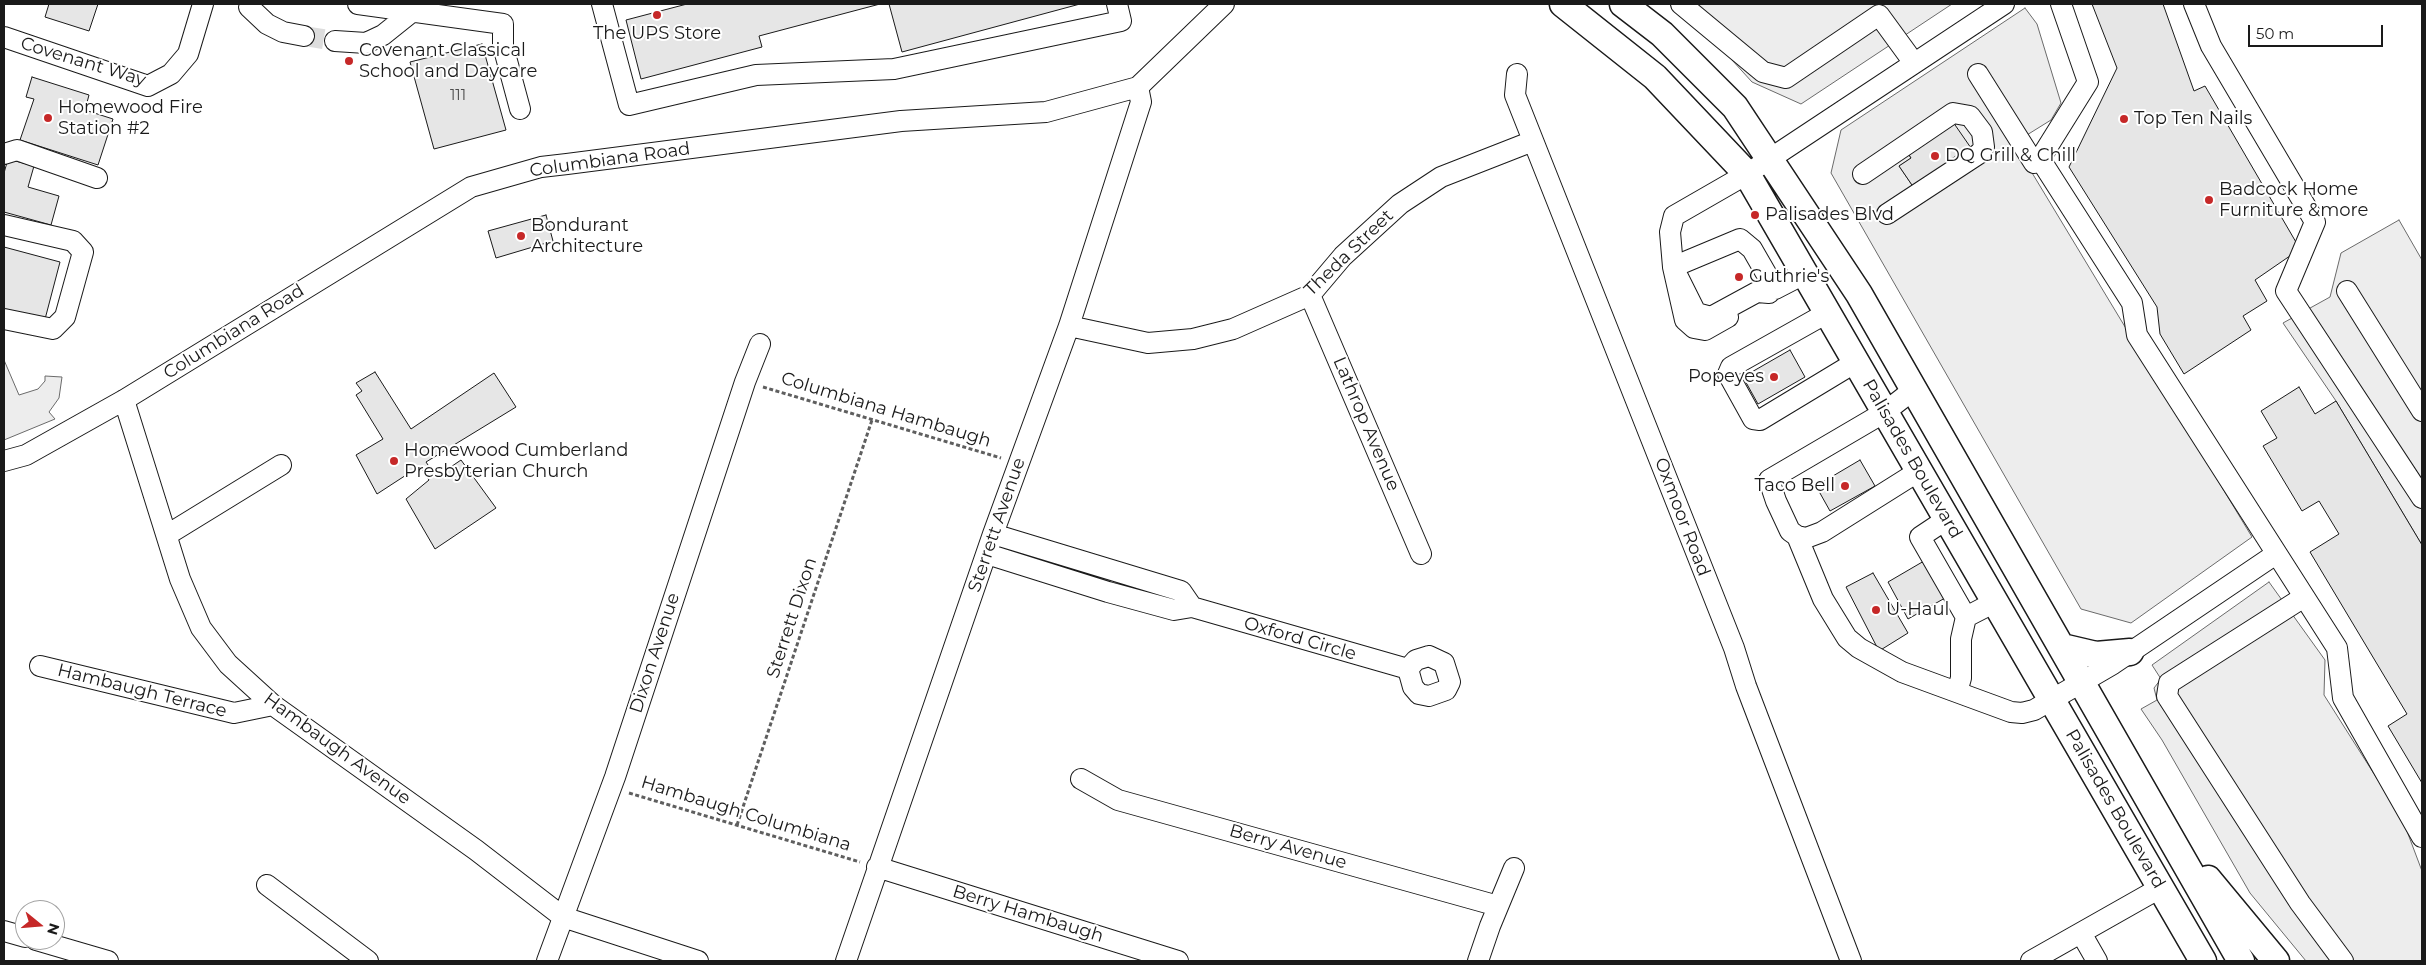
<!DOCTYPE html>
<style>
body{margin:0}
#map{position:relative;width:2426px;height:965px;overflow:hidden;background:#fff;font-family:Montserrat,sans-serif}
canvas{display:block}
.frame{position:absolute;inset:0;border:5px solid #1a1a1a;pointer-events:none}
.north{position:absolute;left:15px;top:900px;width:50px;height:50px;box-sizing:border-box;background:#fff;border:1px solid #a3a3a3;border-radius:50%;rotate:107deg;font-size:14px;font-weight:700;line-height:20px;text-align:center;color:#1a1a1a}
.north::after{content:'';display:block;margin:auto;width:18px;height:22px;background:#c62828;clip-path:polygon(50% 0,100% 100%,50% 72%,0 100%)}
.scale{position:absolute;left:2248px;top:25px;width:135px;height:22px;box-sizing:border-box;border:2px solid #1a1a1a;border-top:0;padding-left:6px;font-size:15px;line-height:18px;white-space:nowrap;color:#1a1a1a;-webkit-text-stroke:4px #fff;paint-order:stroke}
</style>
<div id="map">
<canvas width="2426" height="965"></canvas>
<div class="frame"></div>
<div class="north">N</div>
<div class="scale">50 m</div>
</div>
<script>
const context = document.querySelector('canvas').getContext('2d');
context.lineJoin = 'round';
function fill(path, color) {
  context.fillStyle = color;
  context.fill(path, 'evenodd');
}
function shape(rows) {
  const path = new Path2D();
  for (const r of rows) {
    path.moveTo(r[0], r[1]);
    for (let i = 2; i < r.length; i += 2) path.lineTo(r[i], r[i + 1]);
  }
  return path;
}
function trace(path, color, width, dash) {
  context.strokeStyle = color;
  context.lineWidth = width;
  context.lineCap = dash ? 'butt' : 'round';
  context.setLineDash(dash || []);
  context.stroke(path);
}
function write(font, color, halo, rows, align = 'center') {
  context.font = font + ' Montserrat,sans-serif';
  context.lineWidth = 4;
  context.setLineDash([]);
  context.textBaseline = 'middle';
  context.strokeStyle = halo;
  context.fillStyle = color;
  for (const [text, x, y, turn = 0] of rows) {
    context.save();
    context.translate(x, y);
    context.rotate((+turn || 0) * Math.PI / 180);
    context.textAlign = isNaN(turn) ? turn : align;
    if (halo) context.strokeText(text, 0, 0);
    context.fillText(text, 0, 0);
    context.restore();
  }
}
const built = shape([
 [1669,4,1952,4,1801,104,1752,82,1712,38,1669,4],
 [2025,8,2037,24,2061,103,2051,120,2014,143,2252,537,2131,623,2081,609,1831,173,1841,130,2025,8],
 [1971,148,1914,188,1899,166,1911,158,1908,154,1971,148],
 [2399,220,2422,260,2422,545,2336,401,2283,323,2330,297,2341,253,2399,220],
 [4,360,19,395,38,389,45,381,45,376,62,377,59,398,49,412,55,419,4,440,4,360],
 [2269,582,2325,660,2324,695,2402,818,2422,871,2422,961,2306,961,2250,893,2162,740,2141,709,2157,700,2154,688,2161,679,2152,665,2269,582]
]);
fill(built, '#ededed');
trace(built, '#6a6a6a', 1);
const building = shape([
 [49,4,98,4,89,31,45,17,49,4],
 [687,4,880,4,759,36,762,47,641,79,626,20,687,4],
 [889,4,1080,4,902,52,889,4],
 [2092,4,2163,4,2194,91,2205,86,2300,249,2255,280,2267,301,2243,316,2251,330,2184,374,2160,334,2157,307,2069,167,2117,68,2092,4],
 [482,44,506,130,434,149,410,62,482,44],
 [32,77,89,95,85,110,113,119,98,165,20,140,34,99,26,97,32,77],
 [1953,122,1971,148,1914,188,1899,166,1911,158,1908,153,1953,122],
 [8,159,34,166,28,187,59,196,51,225,4,212,4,173,8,159],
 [546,215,553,241,496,258,488,231,546,215],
 [4,247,60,262,44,323,4,313,4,247],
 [1790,350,1805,377,1758,404,1743,377,1790,350],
 [375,372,411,429,494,373,516,407,426,462,436,477,461,460,496,508,435,549,406,499,429,480,420,466,377,494,356,455,383,439,356,395,362,391,356,383,375,372],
 [2299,387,2315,414,2336,401,2422,545,2422,783,2388,726,2407,714,2310,552,2339,534,2319,501,2302,511,2263,446,2277,438,2261,411,2299,387],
 [1860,460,1875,486,1830,511,1816,486,1860,460],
 [1924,561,1945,598,1908,619,1888,582,1924,561],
 [1873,573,1908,633,1879,651,1846,587,1873,573]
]);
fill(building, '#e6e6e6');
trace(building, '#1a1a1a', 1);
trace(shape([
 [304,36,335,41]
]), '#ddd', 20, [20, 10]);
const minor = shape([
 [358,4,503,24,503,46,520,109],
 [602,4,629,105,756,75,894,69,1121,21,1117,4],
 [1681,4,1763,72,1786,78,1879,15,1914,63],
 [2061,4,2088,82,2040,159,2132,303,2137,335,2337,648,2343,698,2422,837],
 [2194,4,2211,46,2315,222,2286,291,2422,498],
 [249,7,267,24,283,32,304,36],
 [4,37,148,86,171,74,188,54,203,4],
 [335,41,366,43,383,35,413,11,414,4],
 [1517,74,1515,95,1734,648,1746,686,1851,961],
 [1978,74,2034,163],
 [4,154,17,150,97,178],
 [1863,174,1953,113,1970,116,1982,132,1984,147,1980,153,1887,214],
 [4,225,73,241,83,252,65,317,53,329,4,319],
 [2347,291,2422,411],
 [1769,293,1757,292,1711,317,1696,313,1673,267,1670,232,1674,216,1747,174,2004,4],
 [1310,295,1421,554],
 [1827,313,1731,367,1728,374,1753,419,1760,420,1856,362],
 [1728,317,1705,330,1694,328,1685,320,1673,267,1740,239,1752,249,1775,289,1804,274],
 [1069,326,1148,343,1193,339,1233,329,1310,295,1343,256,1400,204,1441,177,1533,141],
 [1913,390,1885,412,1769,480,1776,501,1790,531,1797,536,1806,538,1822,532,1919,471],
 [124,400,180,579,201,628,228,664,273,705,476,850,563,917,698,961],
 [4,461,26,455,124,400,471,187,541,167,567,164,901,121,1046,112,1138,87,1224,4],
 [1947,519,1920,537,1966,617,1995,602],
 [993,534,1181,591,1192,607],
 [167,535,281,465],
 [1797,536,1823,599,1847,638,1859,648,1902,672,2011,712,2022,713,2034,710,2113,664,2276,554],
 [987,554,1108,592,1174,610,1192,607,1408,669],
 [2304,597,2169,683,2167,696,2300,903,2343,961],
 [1429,656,1444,663,1450,682,1446,690,1429,696,1419,694,1413,687,1408,669,1416,660,1429,656],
 [40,666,234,713,273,705],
 [1957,692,1961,678,1961,639,1966,617],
 [1081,779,1118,800,1498,906],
 [877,867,1178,961],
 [267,885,368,961],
 [4,931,25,937],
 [2081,933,2097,961],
 [36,940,108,961],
 [547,961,615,777,745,382,760,344],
 [846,961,993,534,1069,326,1141,102,1138,87],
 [1478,961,1490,926,1514,868],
 [2031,961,2160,888]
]);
const major = shape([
 [1563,4,1655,77,1747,174,2203,961],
 [1623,4,1662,34,1735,107,1859,294,2241,961],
 [2062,647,2096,655,2130,652],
 [2208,879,2276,961]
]);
trace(minor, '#1a1a1a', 22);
trace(major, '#1a1a1a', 29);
trace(shape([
 [763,387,1001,458],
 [629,793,860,862],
 [737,825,872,420]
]), '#5f5f5f', 3, [4, 2.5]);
trace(minor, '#fff', 20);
trace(major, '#fff', 26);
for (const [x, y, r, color] of [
 [657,15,5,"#c62828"],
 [349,61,5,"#c62828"],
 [48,118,5,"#c62828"],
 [2124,119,5,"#c62828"],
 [1935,156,5,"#c62828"],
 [2209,200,5,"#c62828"],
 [1755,215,5,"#c62828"],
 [521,236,5,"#c62828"],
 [1739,277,5,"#c62828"],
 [1774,377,5,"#c62828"],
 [394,461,5,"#c62828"],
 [1845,486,5,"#c62828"],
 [1876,610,5,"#c62828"]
]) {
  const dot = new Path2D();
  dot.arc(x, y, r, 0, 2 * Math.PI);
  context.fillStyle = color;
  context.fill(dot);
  trace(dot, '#fff', 2);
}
write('15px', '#4d4d4d', null, [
 ["111",458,96]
]);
write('18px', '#1a1a1a', '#fff', [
 ["The UPS Store",657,34,"center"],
 ["Covenant Classical",359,51],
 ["School and Daycare",359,72],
 ["Homewood Fire",58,108],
 ["Station #2",58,129],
 ["Top Ten Nails",2134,119],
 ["DQ Grill & Chill",1945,156],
 ["Badcock Home",2219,190],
 ["Furniture &more",2219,211],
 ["Palisades Blvd",1765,215],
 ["Bondurant",531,226],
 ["Architecture",531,247],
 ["Guthrie's",1749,277],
 ["Popeyes",1764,377,"right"],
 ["Homewood Cumberland",404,451],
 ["Presbyterian Church",404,472],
 ["Taco Bell",1835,486,"right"],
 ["U-Haul",1886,610]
], 'left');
write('18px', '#1a1a1a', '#fff', [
 ["Covenant Way",83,62,17],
 ["Columbiana Road",610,160,-8],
 ["Theda Street",1349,253,-44],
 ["Columbiana Road",234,332,-32],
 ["Columbiana Hambaugh",886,410,17],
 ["Lathrop Avenue",1366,424,67],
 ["Palisades Boulevard",1912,459,60],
 ["Oxmoor Road",1682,517,69],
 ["Sterrett Avenue",997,525,-71],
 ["Sterrett Dixon",792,618,-72],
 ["Oxford Circle",1300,639,16],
 ["Dixon Avenue",655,653,-72],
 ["Hambaugh Terrace",142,691,14],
 ["Hambaugh Avenue",337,749,36],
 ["Palisades Boulevard",2115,809,60],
 ["Hambaugh Columbiana",746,814,17],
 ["Berry Avenue",1288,847,16],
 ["Berry Hambaugh",1028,914,17]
]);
</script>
